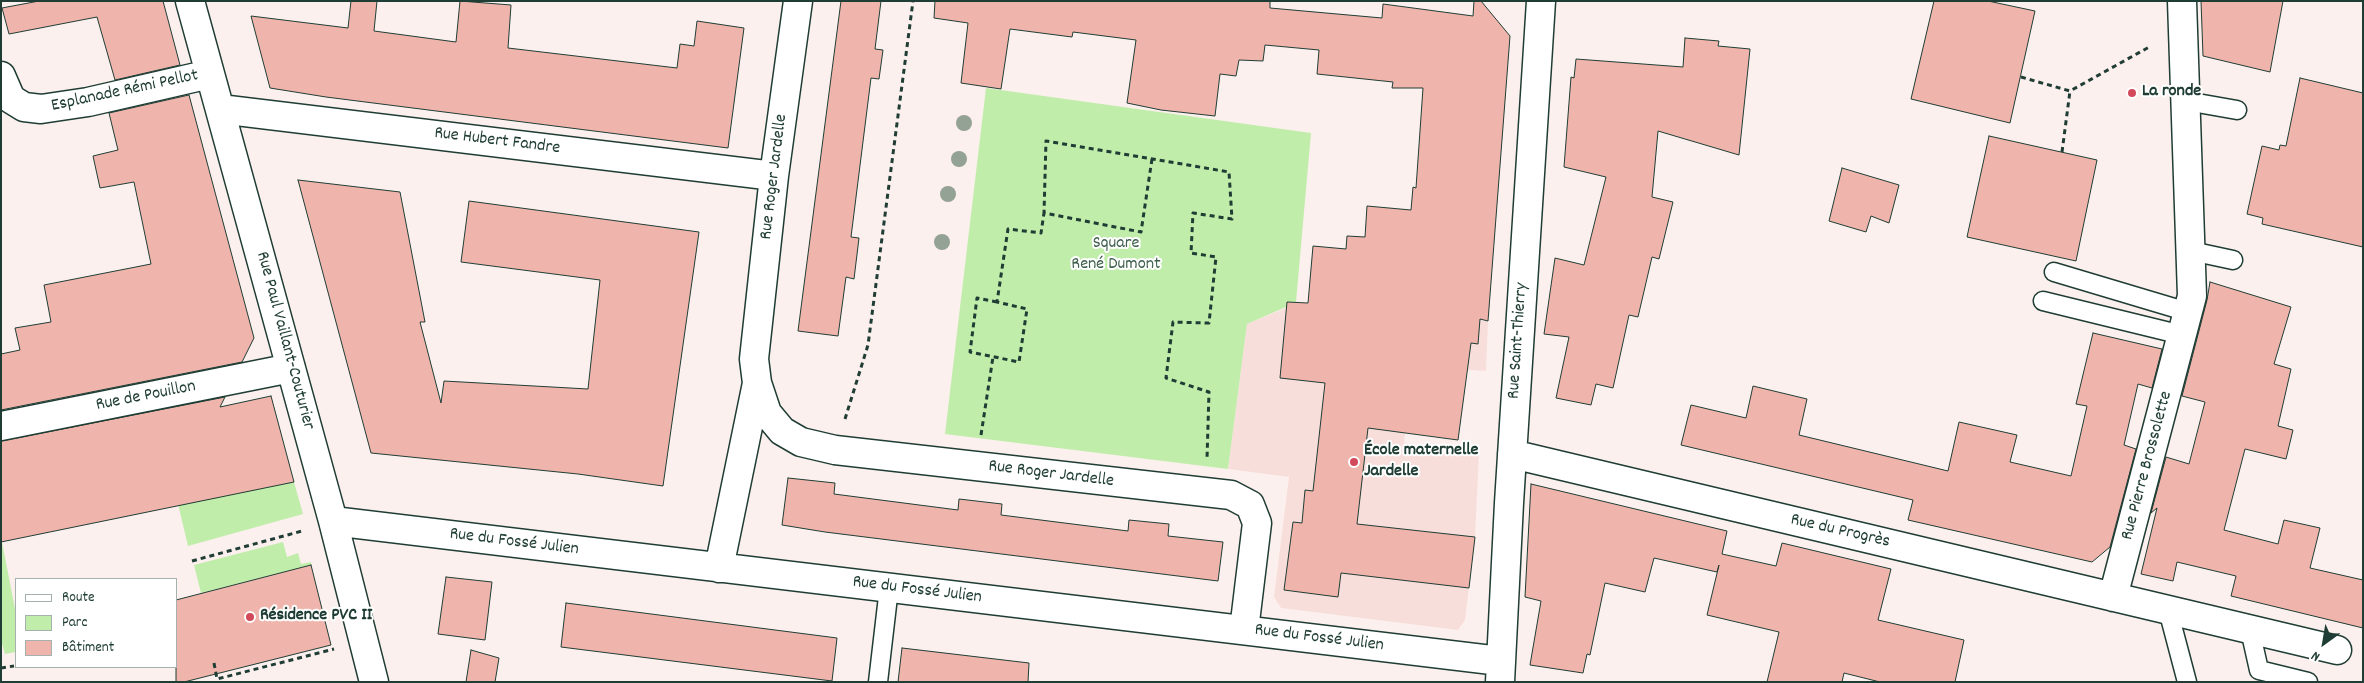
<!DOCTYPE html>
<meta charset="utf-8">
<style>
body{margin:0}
#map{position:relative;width:2364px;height:683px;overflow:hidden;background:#fcf0ee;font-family:Dekko,sans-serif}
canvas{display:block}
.frame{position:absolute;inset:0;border:2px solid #1f3d34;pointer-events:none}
.legend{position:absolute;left:15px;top:578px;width:162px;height:90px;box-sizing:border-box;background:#fff;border:1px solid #a5b1ae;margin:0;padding:6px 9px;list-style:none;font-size:15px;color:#1f3d34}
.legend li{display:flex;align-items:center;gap:10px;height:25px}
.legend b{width:25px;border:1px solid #a5b1ae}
.north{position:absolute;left:2299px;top:618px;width:50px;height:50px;-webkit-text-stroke:4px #fff;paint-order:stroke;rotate:212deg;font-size:14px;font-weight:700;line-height:20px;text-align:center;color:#1f3d34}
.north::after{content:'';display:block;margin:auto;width:18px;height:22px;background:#1f3d34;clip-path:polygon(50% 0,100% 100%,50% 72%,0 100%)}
</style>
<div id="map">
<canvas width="2364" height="683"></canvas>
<div class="frame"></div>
<ul class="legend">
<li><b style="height:6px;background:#fff"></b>Route</li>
<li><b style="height:14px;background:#c1edaa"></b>Parc</li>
<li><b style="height:14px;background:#efb4ab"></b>Bâtiment</li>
</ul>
<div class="north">N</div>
</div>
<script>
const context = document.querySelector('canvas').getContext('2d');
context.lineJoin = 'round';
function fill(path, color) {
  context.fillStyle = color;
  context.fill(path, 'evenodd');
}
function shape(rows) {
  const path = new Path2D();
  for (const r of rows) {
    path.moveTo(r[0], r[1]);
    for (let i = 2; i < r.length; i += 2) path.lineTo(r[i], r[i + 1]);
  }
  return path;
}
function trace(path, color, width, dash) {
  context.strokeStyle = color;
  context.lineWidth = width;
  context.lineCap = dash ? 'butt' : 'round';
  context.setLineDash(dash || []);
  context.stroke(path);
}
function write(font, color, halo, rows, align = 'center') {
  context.font = font + ' Dekko,sans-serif';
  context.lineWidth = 4;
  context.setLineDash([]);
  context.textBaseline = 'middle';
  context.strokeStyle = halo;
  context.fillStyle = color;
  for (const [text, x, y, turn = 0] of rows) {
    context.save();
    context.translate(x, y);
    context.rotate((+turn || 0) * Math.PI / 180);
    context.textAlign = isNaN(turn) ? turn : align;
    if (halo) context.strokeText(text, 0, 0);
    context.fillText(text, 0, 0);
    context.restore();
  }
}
fill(shape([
 [1287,302,1488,321,1486,371,1412,366,1404,443,1479,454,1475,537,1465,620,1458,630,1281,608,1274,597,1289,477,1228,469,1247,324,1286,308]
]), '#f8deda');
fill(shape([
 [986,88,1311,133,1296,302,1287,302,1286,307,1247,324,1228,469,945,434],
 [294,482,303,514,188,546,178,504],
 [2,542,16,614,16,652,5,654,1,640],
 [283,542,287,557,298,553,301,564,311,562,311,565,201,593,194,565]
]), '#c1edaa');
const building = shape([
 [39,1,163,1,180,65,115,80,97,17,9,34,2,8,39,1],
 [351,1,377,1,374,31,456,42,460,1,511,5,508,48,677,68,680,44,694,46,697,21,744,28,728,148,326,97,270,88,251,16,348,28,351,1],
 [841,1,881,1,875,49,883,50,879,79,871,78,851,237,859,238,854,279,846,277,838,336,798,331,841,1],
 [935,1,1270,1,1270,8,1382,18,1383,4,1473,16,1474,1,1481,1,1510,36,1488,321,1480,319,1478,344,1471,343,1458,440,1368,428,1357,524,1475,537,1469,588,1341,573,1338,597,1284,590,1293,522,1302,523,1305,490,1313,491,1325,383,1280,378,1287,302,1308,303,1313,246,1346,249,1347,236,1365,237,1367,206,1411,210,1413,187,1416,188,1423,88,1392,88,1393,82,1317,74,1319,50,1265,45,1263,61,1239,60,1236,76,1220,74,1215,116,1161,110,1127,103,1136,40,1073,32,1072,37,1010,29,1001,89,961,83,968,23,934,18,935,1],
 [1934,1,1988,1,2035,11,2010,123,1911,99,1934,1],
 [2201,1,2283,1,2270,72,2203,56,2201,1],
 [1685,38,1719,41,1718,46,1750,49,1739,155,1658,131,1652,197,1673,202,1659,259,1652,257,1638,317,1629,315,1613,388,1596,384,1591,405,1556,398,1569,337,1544,334,1555,258,1584,265,1606,177,1564,167,1571,77,1574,78,1576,59,1683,67,1685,38],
 [2300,78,2363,93,2363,247,2262,224,2263,218,2247,214,2262,146,2279,150,2280,145,2286,146,2300,78],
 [189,95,254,338,242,362,1,410,1,354,20,350,15,328,51,322,44,285,151,264,134,182,100,188,93,156,118,150,109,113,189,95],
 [1989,136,2097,160,2076,261,1967,237,1989,136],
 [1842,168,1899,185,1889,223,1871,216,1866,232,1829,221,1842,168],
 [298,180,400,192,425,322,420,322,441,403,444,381,588,389,600,280,461,262,469,201,699,232,663,486,578,474,371,453,298,180],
 [2210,282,2291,307,2274,364,2291,369,2278,426,2293,430,2286,459,2245,449,2224,530,2278,544,2284,520,2320,528,2310,568,2363,580,2363,628,2231,596,2236,576,2177,562,2173,581,2141,574,2157,508,2151,513,2166,457,2189,464,2205,402,2182,396,2207,300,2210,282],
 [2093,333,2162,349,2152,388,2138,384,2124,445,2136,449,2110,547,2092,562,1908,520,1913,500,1681,445,1691,405,1746,418,1753,386,1807,399,1799,435,1948,471,1959,422,2017,435,2010,462,2071,476,2087,406,2076,404,2093,333],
 [271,396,294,482,1,542,1,441,225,397,220,407,271,396],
 [788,478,835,483,834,494,958,510,959,499,1002,504,1001,515,1128,531,1129,520,1169,524,1168,536,1223,542,1218,581,825,532,782,525,788,478],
 [1531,484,1727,531,1722,554,1776,566,1782,543,1891,569,1878,620,1964,640,1955,682,1880,682,1844,673,1842,682,1767,682,1779,632,1707,615,1719,565,1717,572,1654,558,1645,592,1605,583,1590,655,1587,654,1583,673,1530,665,1541,601,1525,597,1531,484],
 [311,565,331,645,184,682,176,682,176,600,311,565],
 [446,577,492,582,485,640,438,634,446,577],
 [566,603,837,638,832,681,561,647,566,603],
 [902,648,1029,663,1028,682,898,682,902,648],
 [471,650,499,658,495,682,466,682,471,650]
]);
fill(building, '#efb4ab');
trace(building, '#1f3d34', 1);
const service = shape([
 [2186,101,2237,110],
 [2191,251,2233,260],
 [2054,272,2188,312],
 [2043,301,2182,335],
 [2168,610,2187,682],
 [2250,630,2259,670,2308,682],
 [878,682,889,588]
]);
const minor = shape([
 [190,1,333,521,374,682],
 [798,1,774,176,754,359,757,383,767,413,782,431,801,442,835,450,1231,495,1250,505,1257,523,1244,630],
 [1,76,11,99,24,107,41,109,88,102,210,74],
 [220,109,774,176],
 [1,426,291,368],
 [1512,454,2337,650],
 [333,521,1500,661],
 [719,568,757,383],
 [2113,597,2192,296,2182,1],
 [1500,682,1509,503,1541,1]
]);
trace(service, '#1f3d34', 21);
trace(minor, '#1f3d34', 31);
trace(shape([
 [2021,77,2070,91,2151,46],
 [2062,152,2070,91],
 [1152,159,1141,232,1044,213,1046,141,1229,172,1232,219,1193,213,1191,253,1216,257,1209,323,1173,322,1166,378,1209,392,1207,459],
 [997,302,977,298,970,352,1019,362,1027,309,997,302,1008,229,1041,233,1044,213],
 [845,419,868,345,913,1],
 [981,435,993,357],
 [192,561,302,531],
 [214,663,217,679,334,649],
 [1,668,14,666]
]), '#1f3d34', 3, [5, 4]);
trace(service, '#fff', 18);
trace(minor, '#fff', 28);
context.fillStyle = '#94a195';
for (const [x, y] of [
 [964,123],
 [959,159],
 [948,194],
 [942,242]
]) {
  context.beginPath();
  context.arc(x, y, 8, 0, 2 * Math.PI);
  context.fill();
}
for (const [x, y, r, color] of [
 [2132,93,5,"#d1495b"],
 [1354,462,5,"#d1495b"],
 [250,617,5,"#d1495b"]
]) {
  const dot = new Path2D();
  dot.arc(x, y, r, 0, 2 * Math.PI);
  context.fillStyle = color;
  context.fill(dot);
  trace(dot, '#fff', 2);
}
write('18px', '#1f3d34', '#fff', [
 ["Esplanade Rémi Pellot",125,92,-12],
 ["Rue Hubert Fandre",497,142,7],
 ["Rue Roger Jardelle",775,177,-83],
 ["Rue Paul Vaillant-Couturier",284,341,75],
 ["Rue Saint-Thierry",1519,341,-86],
 ["Rue de Pouillon",146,397,-11],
 ["Rue Pierre Brossolette",2148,466,-75],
 ["Rue Roger Jardelle",1051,475,7],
 ["Rue du Progrès",1840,532,13],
 ["Rue du Fossé Julien",514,543,7],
 ["Rue du Fossé Julien",917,591,7],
 ["Rue du Fossé Julien",1319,639,7]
]);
write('bold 18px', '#1f3d34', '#fff', [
 ["La ronde",2142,93],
 ["École maternelle",1364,452],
 ["Jardelle",1364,473],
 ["Résidence PVC II",260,617]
], 'left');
write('18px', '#3f604c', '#fff', [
 ["Square",1116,245],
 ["René Dumont",1116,266]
]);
</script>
